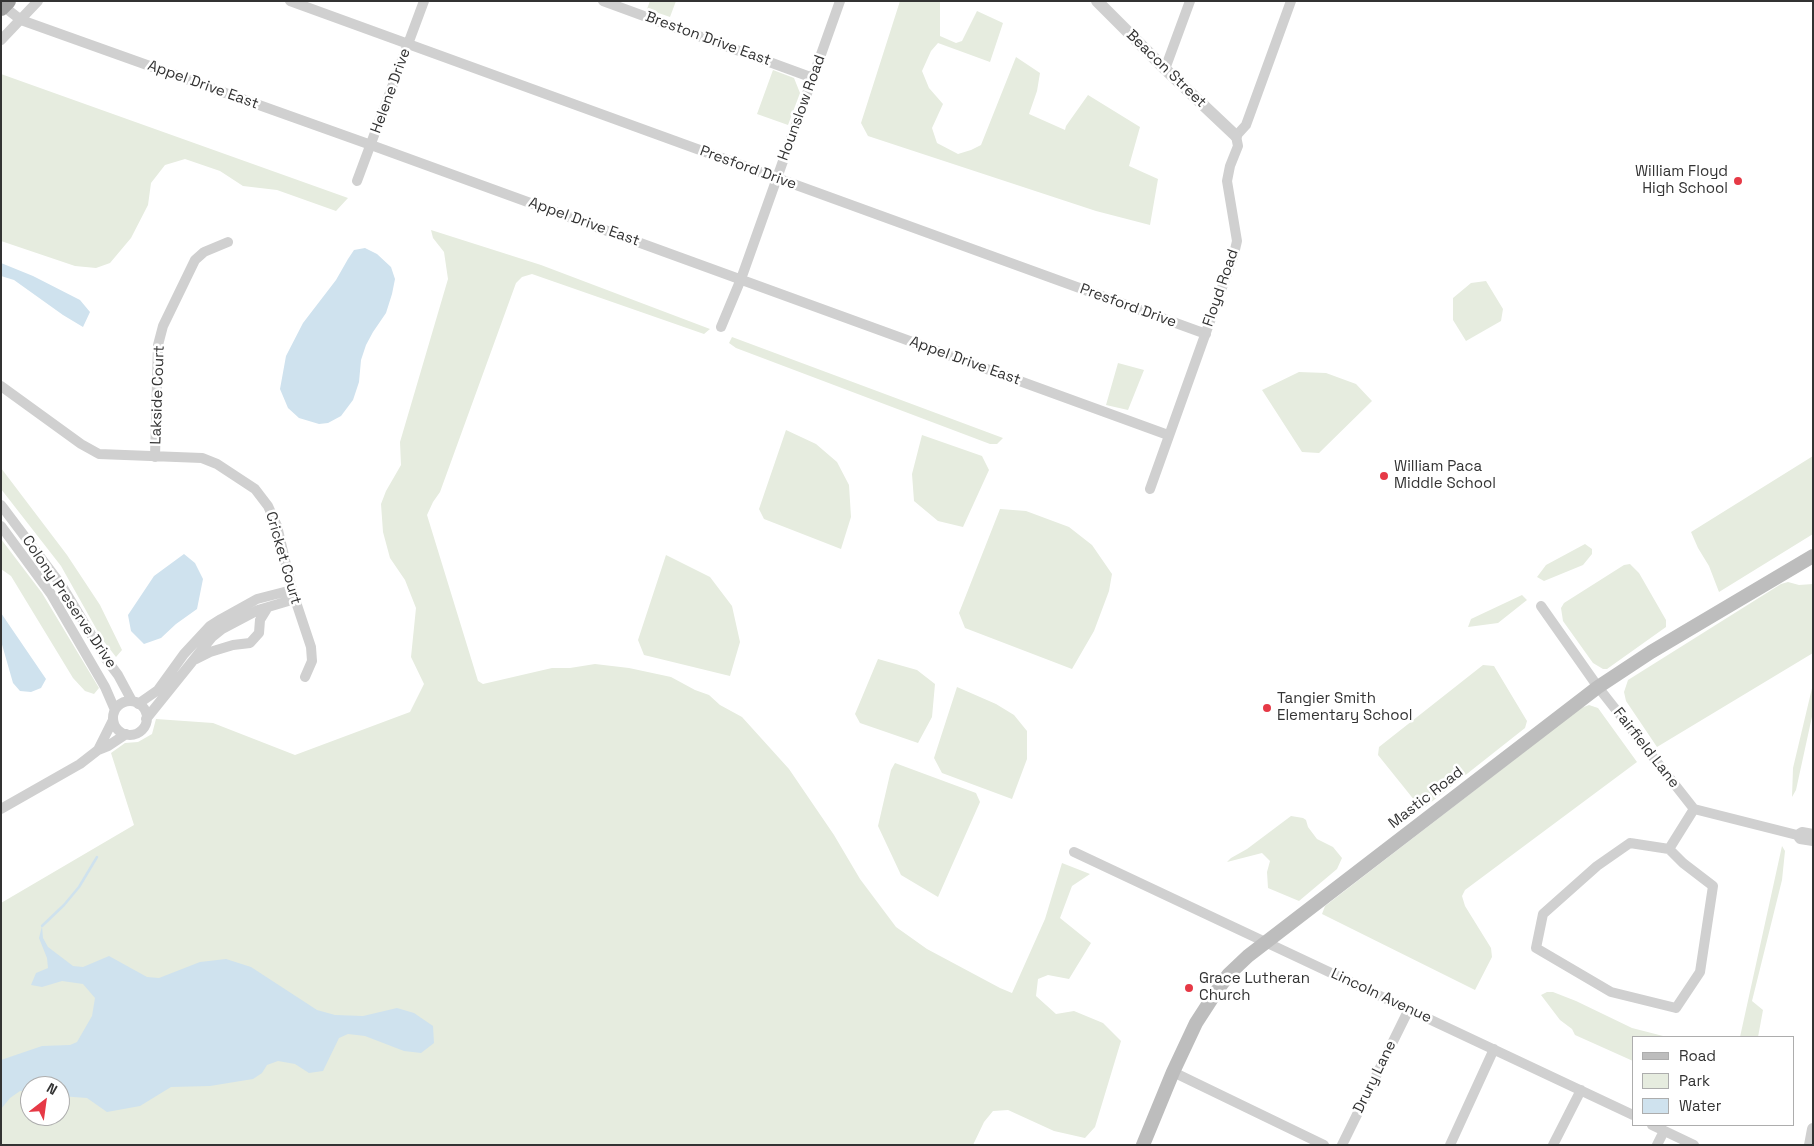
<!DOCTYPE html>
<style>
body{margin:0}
#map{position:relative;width:1814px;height:1146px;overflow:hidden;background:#fff;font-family:"Space Grotesk",sans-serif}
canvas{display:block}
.frame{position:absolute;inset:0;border:2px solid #333;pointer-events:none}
.legend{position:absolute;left:1632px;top:1036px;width:162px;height:90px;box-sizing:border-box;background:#fff;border:1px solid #adadad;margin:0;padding:6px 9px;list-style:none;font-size:15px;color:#333}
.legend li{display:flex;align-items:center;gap:10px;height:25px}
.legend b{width:25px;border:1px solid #adadad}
.north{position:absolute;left:20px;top:1076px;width:50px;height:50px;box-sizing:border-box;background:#fff;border:1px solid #adadad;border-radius:50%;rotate:30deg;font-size:14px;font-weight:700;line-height:20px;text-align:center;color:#333}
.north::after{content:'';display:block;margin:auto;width:18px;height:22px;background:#e63946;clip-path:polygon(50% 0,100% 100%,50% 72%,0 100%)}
</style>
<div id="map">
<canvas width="1814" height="1146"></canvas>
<div class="frame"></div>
<ul class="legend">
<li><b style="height:6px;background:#bdbdbd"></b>Road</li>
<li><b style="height:14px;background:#e6ecdf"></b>Park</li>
<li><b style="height:14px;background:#cfe2ee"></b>Water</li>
</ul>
<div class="north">N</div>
</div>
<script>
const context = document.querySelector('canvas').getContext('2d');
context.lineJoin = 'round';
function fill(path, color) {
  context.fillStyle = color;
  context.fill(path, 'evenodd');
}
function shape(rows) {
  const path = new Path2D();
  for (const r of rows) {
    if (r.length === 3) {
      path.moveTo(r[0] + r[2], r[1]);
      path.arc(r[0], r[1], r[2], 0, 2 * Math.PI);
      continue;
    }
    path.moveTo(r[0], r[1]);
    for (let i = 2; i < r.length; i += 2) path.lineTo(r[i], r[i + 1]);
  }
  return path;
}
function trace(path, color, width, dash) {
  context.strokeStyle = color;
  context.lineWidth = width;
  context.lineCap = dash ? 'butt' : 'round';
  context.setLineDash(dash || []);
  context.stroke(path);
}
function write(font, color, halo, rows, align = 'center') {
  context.font = font + ' "Space Grotesk",sans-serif';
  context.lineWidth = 5;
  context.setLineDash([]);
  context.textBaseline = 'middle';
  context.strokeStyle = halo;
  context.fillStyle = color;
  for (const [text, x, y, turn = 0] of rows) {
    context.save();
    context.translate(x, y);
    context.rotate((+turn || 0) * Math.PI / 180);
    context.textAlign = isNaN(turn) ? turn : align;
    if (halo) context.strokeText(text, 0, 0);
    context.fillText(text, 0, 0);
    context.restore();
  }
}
fill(shape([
 [650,1,676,1,670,17,647,9],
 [900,1,940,1,940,36,956,43,962,41,977,11,1003,23,990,62,938,43,931,51,922,71,929,88,943,104,932,128,937,143,958,154,971,150,981,145,1016,57,1040,73,1037,91,1029,114,1065,130,1066,126,1088,95,1140,127,1129,166,1158,179,1150,225,1096,211,868,136,861,123],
 [773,70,794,78,800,93,788,125,757,114],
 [1,74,348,198,336,211,277,190,243,186,220,171,185,159,165,165,151,183,148,205,131,238,110,263,96,268,75,266,1,241],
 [431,230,541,265,710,329,704,334,532,274,522,277,516,283,440,492,433,502,427,515,478,681,483,684,552,668,570,668,595,664,629,668,671,677,695,690,709,695,720,705,742,717,789,769,834,835,860,879,896,927,927,949,1000,988,1012,993,1045,919,1062,863,1090,874,1072,886,1060,918,1091,943,1069,979,1048,975,1038,979,1036,996,1056,1014,1074,1011,1103,1023,1121,1041,1095,1127,1085,1138,1054,1131,1008,1110,993,1111,984,1122,973,1145,1,1145,1,903,134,825,111,753,125,743,138,742,152,734,156,719,213,723,295,755,410,712,424,684,411,657,416,608,405,580,390,558,383,532,381,504,386,491,401,465,400,442,448,279,444,252,433,238],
 [30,1086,60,1086,60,1116,30,1116],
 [1486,281,1503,309,1501,321,1466,341,1453,320,1453,298,1471,283],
 [732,337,1003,438,997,444,990,444,736,348,729,343],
 [1118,363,1144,370,1128,410,1106,405],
 [1299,372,1326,373,1356,384,1372,401,1319,453,1302,452,1262,390],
 [786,430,816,444,837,462,849,485,851,517,841,549,764,519,759,509],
 [922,435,982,456,989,470,963,527,938,521,914,501,912,474],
 [1813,456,1813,534,1719,592,1709,566,1698,548,1691,532],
 [1,468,67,555,100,605,122,650,116,657,102,639,61,566,1,489],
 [1000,509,1026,511,1069,527,1092,545,1112,574,1109,591,1094,631,1072,669,965,628,959,613],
 [1,539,42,593,99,688,94,694,85,691,73,678,11,576,1,569],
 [1585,544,1592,549,1592,554,1583,565,1544,581,1537,577,1546,565],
 [666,555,710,577,732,606,740,642,730,676,644,655,638,640],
 [1630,564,1639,573,1666,620,1666,627,1607,669,1603,669,1593,663,1563,621,1561,608,1564,603,1624,565],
 [1788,582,1799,585,1813,584,1813,653,1657,747,1626,701,1624,692,1628,680,1781,584],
 [1522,595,1527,600,1498,623,1468,627,1471,619],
 [878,659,917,670,935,684,932,717,918,743,860,723,855,714],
 [1483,665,1494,666,1527,721,1525,728,1425,807,1419,806,1378,755,1379,747],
 [1813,684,1813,712,1796,790,1792,797,1793,768],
 [957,687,996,704,1014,715,1027,731,1027,759,1012,799,942,773,934,758],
 [1589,705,1598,708,1637,762,1465,890,1462,896,1465,906,1491,948,1492,957,1475,990,1322,914,1325,906,1329,903,1581,708],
 [895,763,976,793,980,802,938,897,901,875,878,826,891,770],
 [1291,816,1303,818,1306,820,1308,827,1317,839,1333,847,1342,858,1337,869,1299,901,1268,888,1267,872,1270,861,1262,853,1227,862,1231,858,1247,849],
 [1782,846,1785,851,1782,880,1752,1001,1763,1010,1758,1037,1740,1037],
 [1547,992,1553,992,1576,1001,1632,1028,1667,1037,1633,1037,1633,1061,1575,1035,1572,1029,1560,1020,1541,995]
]), '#e6ecdf');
fill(shape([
 [365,248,377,254,391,267,395,279,392,294,386,313,373,332,366,345,361,360,359,382,353,400,341,416,328,423,319,424,299,418,288,408,280,389,286,356,303,323,336,280,348,259,354,250],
 [1,263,33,276,80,300,90,312,83,327,63,315,14,280,1,276],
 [184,554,195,563,203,579,197,609,176,624,161,638,144,644,131,631,128,615,154,576],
 [1,613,46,679,41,688,31,692,20,691,13,683,1,641],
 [42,926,43,938,48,947,73,966,83,967,109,956,147,977,159,978,200,962,226,959,251,967,317,1010,335,1015,363,1016,397,1008,414,1013,433,1026,434,1043,421,1053,404,1051,365,1036,348,1034,339,1038,323,1071,309,1073,295,1064,278,1061,267,1065,262,1073,253,1079,210,1086,171,1087,140,1106,107,1112,87,1098,60,1096,60,1086,30,1086,30,1092,20,1091,10,1098,1,1109,1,1060,42,1046,70,1045,77,1042,92,1016,95,998,83,984,62,981,42,987,31,985,36,973,48,968,47,958,39,938]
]), '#cfe2ee');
trace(shape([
 [42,926,64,905,79,887,97,857]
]), '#cfe2ee', 2.5);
trace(shape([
 [290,1,1206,334],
 [603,1,813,78],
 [3,6,21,20,371,145,1168,435],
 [1,40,38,1],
 [1165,69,1190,1],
 [357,181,424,1],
 [721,327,741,279,840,1],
 [1,386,81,444,99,454,202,458,217,464,255,489,268,506,277,526,292,590,311,647,312,661,305,677],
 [155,457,158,345,163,326,195,260,204,252,228,242],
 [1150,489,1234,254,1237,241,1227,181,1230,166,1238,146,1236,136,1246,125,1291,1],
 [1,505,62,586,106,659,118,675,132,701],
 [1,526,51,594,105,687,115,710],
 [1541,606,1598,687,1694,809,1797,835],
 [196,659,210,652,233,645,250,643,259,633,260,620,268,607],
 [130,718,17],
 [138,704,158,690,184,654,210,626,221,619,257,599,292,590],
 [146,719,212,637,222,629,258,610,295,599],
 [98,750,113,720],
 [1,809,80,764,98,750,108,746,126,734],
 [1813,834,1802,832,1797,835,1800,839,1813,841],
 [1630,843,1669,849,1683,863,1713,886,1700,972,1676,1008,1611,992,1536,948,1543,914,1597,866,1630,843],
 [1669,849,1694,809],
 [1074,852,1633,1115],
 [1173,1072,1324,1145],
 [1652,1125,1694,1145],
 [1342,1145,1409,1009],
 [1450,1145,1494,1049],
 [1553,1145,1581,1090],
 [1657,1145,1664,1131]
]), '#d0d0d0', 10);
trace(shape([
 [1097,1,1165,69,1236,136],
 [1810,1145,1813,1129]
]), '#d0d0d0', 12);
trace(shape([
 [1143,1145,1173,1072,1196,1023,1218,989,1229,974,1248,956,1598,687,1651,652,1813,556]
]), '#bdbdbd', 14);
trace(shape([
 [1,8,8,1]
]), '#a2a2a2', 16);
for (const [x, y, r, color] of [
 [1738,181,5,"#e63946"],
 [1384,476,5,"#e63946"],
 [1267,708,5,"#e63946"],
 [1189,988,5,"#e63946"]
]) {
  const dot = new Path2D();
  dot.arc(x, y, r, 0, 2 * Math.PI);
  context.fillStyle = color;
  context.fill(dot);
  trace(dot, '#fff', 2);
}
write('15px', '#333', '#fff', [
 ["Breston Drive East",708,39,20],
 ["Beacon Street",1166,69,44],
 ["Appel Drive East",203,85,20],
 ["Helene Drive",391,91,-70],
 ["Hounslow Road",802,108,-70],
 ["Presford Drive",748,168,20],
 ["Appel Drive East",584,222,20],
 ["Floyd Road",1221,288,-71],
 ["Presford Drive",1128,306,20],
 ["Appel Drive East",965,361,20],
 ["Lakside Court",158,395,-88],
 ["Cricket Court",283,558,74],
 ["Colony Preserve Drive",69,602,56],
 ["Fairfield Lane",1646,748,52],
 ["Mastic Road",1426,798,-38],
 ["Lincoln Avenue",1381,996,25],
 ["Drury Lane",1375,1077,-64]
]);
write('15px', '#333', '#fff', [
 ["William Floyd",1728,172,"right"],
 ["High School",1728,189,"right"],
 ["William Paca",1394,467],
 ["Middle School",1394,484],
 ["Tangier Smith",1277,699],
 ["Elementary School",1277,716],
 ["Grace Lutheran",1199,979],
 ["Church",1199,996]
], 'left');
</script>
